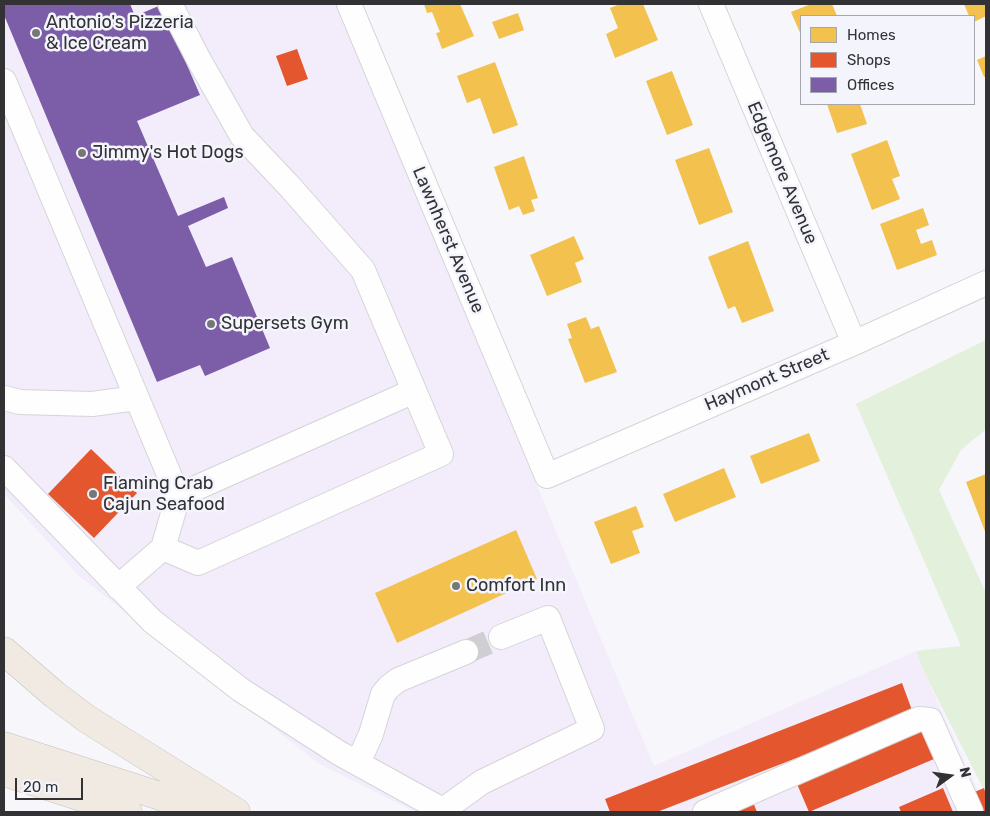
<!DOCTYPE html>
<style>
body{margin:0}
#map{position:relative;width:990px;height:816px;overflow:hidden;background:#f6f6fb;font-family:Rubik,sans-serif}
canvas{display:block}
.frame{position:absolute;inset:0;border:5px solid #323235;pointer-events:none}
.legend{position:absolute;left:800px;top:15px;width:175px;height:90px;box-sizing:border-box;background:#f4f4fd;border:1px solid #a6a6ad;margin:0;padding:6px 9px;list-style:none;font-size:15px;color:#323235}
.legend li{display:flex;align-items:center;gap:10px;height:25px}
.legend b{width:25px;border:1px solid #a6a6ad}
.north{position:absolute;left:925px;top:751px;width:50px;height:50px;-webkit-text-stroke:4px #f4f4fd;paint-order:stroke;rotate:76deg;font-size:14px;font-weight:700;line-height:20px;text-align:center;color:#323235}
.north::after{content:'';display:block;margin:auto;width:18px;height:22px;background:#323235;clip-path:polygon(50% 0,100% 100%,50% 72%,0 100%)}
.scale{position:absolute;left:15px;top:778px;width:68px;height:22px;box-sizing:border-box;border:2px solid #323235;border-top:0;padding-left:6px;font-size:15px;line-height:18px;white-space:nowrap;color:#323235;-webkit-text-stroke:4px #f4f4fd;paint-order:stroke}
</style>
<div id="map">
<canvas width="990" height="816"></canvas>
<div class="frame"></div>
<ul class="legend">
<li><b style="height:14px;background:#f2c14e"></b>Homes</li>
<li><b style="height:14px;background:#e4572e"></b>Shops</li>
<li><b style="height:14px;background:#7b5ea7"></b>Offices</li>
</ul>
<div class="north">N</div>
<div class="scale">20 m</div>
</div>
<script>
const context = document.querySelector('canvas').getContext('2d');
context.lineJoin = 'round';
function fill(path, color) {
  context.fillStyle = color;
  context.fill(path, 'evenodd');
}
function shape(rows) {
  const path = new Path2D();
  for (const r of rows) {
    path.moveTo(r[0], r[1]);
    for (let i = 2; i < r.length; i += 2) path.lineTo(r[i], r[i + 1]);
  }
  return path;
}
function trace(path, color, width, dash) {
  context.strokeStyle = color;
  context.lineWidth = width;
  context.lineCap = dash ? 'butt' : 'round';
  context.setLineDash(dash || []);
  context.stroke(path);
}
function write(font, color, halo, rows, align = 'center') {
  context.font = font + ' Rubik,sans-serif';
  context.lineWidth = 5;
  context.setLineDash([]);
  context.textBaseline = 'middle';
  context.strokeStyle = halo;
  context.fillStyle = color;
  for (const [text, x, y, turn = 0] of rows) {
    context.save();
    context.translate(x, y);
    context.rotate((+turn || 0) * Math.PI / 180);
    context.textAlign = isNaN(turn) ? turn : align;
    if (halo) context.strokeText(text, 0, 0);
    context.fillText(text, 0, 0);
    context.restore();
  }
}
fill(shape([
 [4,4,336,4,654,766,916,651,925,674,986,808,986,812,415,812,318,763,79,576,4,494]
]), '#f3edfb');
fill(shape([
 [986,340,986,429,961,450,939,490,986,593,986,794,925,674,916,651,961,646,856,404]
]), '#e3f0dc');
fill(shape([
 [424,4,460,4,474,36,442,49,436,33,440,32,432,12,427,13],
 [620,4,643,4,658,40,615,58,606,34,618,28,610,8],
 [811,4,832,4,837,16,801,16,801,35,791,12],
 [964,4,986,4,986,16,974,22,974,16,969,16],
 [518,13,524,30,499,39,492,22],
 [986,56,986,76,984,77,977,60],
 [495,62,518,125,493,134,480,98,467,103,457,76],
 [672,71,693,125,667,135,646,81],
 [827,104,860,104,867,124,837,133],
 [887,140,900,176,892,179,900,199,872,210,851,154],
 [709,148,733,212,699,225,675,160],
 [524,156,538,198,531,200,535,211,523,215,519,206,509,210,494,167],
 [923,208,929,225,916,230,921,244,932,240,937,255,897,270,880,224],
 [574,236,584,259,575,263,582,282,547,296,530,255],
 [748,241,774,311,742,323,735,306,728,309,708,257],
 [586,317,591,329,599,326,617,372,585,383,568,339,572,338,567,324],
 [809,433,820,461,761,484,750,456],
 [724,468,736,497,675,522,663,494],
 [986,474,986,534,966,482],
 [636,506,644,527,632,531,640,553,611,564,594,522],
 [516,530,537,579,397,643,375,593]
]), '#f2c14e');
fill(shape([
 [297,49,308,79,287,86,276,56],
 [91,449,137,493,94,538,48,494],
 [902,683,913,713,657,812,610,812,605,799],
 [922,730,934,759,809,812,797,784],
 [943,788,953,812,901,812,899,807],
 [984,788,986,795,986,812,981,812,972,793],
 [753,802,757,812,730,812]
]), '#e4572e');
fill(shape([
 [4,4,130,4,135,16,161,5,200,95,137,121,178,216,224,197,228,208,188,226,206,267,232,257,270,348,205,376,200,365,157,382,4,15]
]), '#7b5ea7');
trace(shape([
 [466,652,501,637]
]), '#cfcfd3', 24, [24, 12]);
const minor = shape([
 [349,4,547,476,854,343,986,283],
 [711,4,854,343],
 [4,81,178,496,163,548,118,587],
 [4,398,20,402,92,404,137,398],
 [4,468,152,621,241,690,339,753,446,812],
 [178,496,414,391],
 [163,548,198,563,441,454,363,270,291,188,242,136,199,60,170,4],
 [358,763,371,734,383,694,389,687,398,680,466,652],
 [443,810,482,782,592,729,548,618,501,637],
 [705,812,919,719,930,720,971,812]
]);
const highway = shape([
 [4,651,55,695,87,719,236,812],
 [4,746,160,796,204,812],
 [4,772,128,812]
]);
trace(minor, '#d4d4d8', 26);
trace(highway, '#c5c0ba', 29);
trace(minor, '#fefefe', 24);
trace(highway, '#f0eae3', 28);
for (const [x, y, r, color] of [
 [36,33,5,"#77777a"],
 [82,153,5,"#77777a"],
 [211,324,5,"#77777a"],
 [93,494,5,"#77777a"],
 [456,586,5,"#77777a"]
]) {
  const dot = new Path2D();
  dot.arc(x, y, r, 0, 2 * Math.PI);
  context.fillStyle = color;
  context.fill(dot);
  trace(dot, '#f4f4fd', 2);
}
write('18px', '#323235', '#f4f4fd', [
 ["Antonio's Pizzeria",46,23],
 ["& Ice Cream",46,44],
 ["Jimmy's Hot Dogs",92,153],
 ["Supersets Gym",221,324],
 ["Flaming Crab",103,484],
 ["Cajun Seafood",103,505],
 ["Comfort Inn",466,586]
], 'left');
write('18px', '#323235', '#f4f4fd', [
 ["Edgemore Avenue",782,173,67],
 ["Lawnherst Avenue",448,240,67],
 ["Haymont Street",767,380,-23]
]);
</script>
